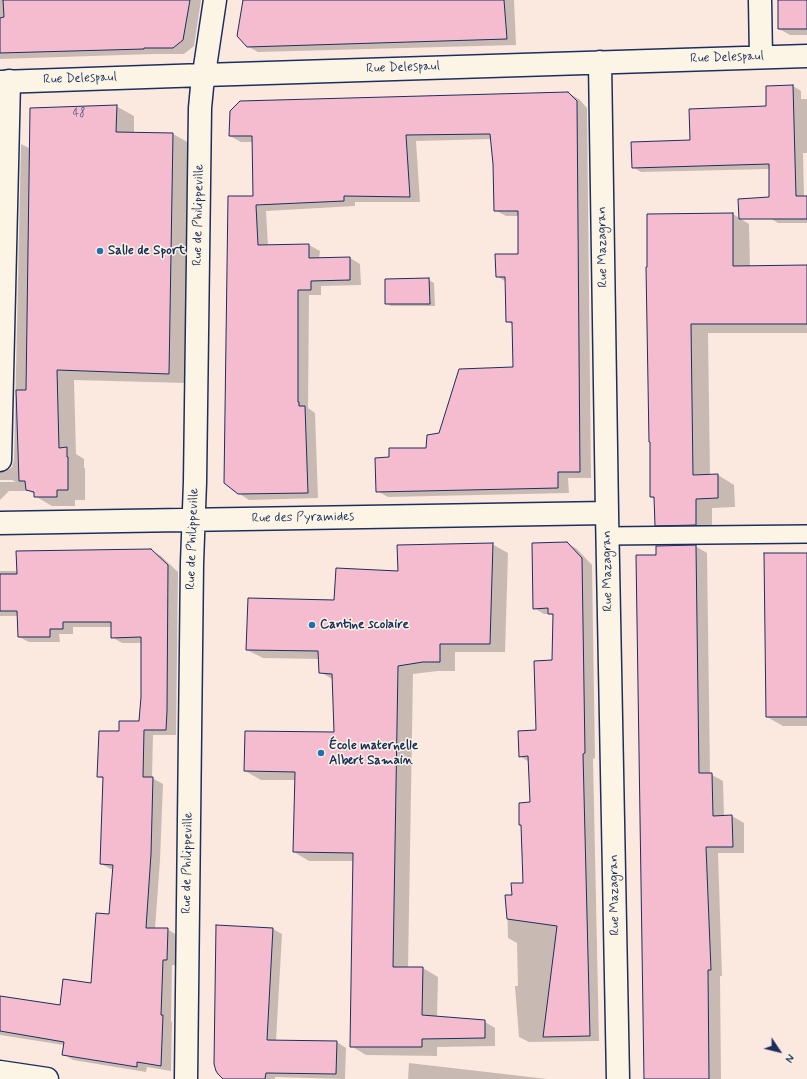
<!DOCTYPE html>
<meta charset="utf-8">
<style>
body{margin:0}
#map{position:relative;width:807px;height:1079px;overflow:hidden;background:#fbe9e0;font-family:Mynerve,sans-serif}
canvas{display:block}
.north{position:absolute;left:759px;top:1031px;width:40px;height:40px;-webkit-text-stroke:3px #fcf5e5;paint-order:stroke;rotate:125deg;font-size:11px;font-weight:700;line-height:16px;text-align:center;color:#1b2f5e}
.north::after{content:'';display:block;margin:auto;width:14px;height:18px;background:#1b2f5e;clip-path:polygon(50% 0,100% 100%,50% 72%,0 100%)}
</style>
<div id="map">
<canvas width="807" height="1079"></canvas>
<div class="north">N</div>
</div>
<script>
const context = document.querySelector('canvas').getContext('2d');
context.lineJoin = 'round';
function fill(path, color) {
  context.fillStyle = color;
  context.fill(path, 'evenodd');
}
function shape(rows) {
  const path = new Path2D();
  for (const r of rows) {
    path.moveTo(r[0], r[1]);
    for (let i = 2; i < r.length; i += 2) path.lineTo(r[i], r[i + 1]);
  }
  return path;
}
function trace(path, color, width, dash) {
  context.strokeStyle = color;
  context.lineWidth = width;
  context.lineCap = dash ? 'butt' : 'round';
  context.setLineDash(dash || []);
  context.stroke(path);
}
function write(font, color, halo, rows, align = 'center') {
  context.font = font + ' Mynerve,sans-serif';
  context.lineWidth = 3;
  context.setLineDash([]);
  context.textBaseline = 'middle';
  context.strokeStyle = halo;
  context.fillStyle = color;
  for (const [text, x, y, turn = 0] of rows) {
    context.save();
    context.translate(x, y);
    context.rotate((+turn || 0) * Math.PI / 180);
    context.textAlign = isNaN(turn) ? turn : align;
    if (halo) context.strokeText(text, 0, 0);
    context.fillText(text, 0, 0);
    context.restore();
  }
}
fill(shape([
 [0,0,201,0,194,46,184,54,154,54,0,59],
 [244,0,514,0,516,45,258,52,247,46],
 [779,0,807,0,807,35,790,35,779,29],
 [793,86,801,91,801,99,807,99,807,153,803,153,804,196,807,196,807,223,778,223,770,218,770,169,641,172,633,167,768,107],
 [568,93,579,99,587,108,591,478,568,478,569,493,388,497,377,491,390,458,427,450,439,434,514,368,513,325,507,321,506,282,497,276,519,255,519,216,506,216,495,210,494,164,492,139,416,141,420,202,355,202,355,206,266,211,268,246,309,245,320,251,319,259,350,258,360,264,361,285,321,286,321,295,309,295,308,408,315,413,318,498,249,500,238,493,254,197,253,142,241,142,230,136],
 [116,106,134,116,134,133,173,134,191,144,186,383,74,380,76,454,84,459,84,468,85,468,85,500,75,500,75,506,52,506,35,496,35,494,29,491,9,491,0,500,0,482,16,482,12,480,0,480,0,118,13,129,5,472,12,467,14,460,21,144,31,149],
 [733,214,749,224,750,267,807,266,807,333,708,333,710,475,718,475,734,485,735,507,712,508,712,534,673,535,656,525,655,499,651,497,647,268],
 [429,280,434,283,435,306,391,306,386,303],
 [567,543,577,549,592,565,595,758,593,759,599,1041,529,1042,519,1037,515,986,518,986,517,943,508,938,507,896,513,896,524,884,531,803,529,762,520,756,537,731,553,661,554,616,550,614,544,614,534,608],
 [492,544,508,553,505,652,455,652,455,671,438,671,413,674,408,968,423,968,438,977,437,1018,480,1019,495,1028,495,1046,437,1047,437,1056,366,1055,351,1046,354,861,309,861,294,852,296,780,261,780,245,771,335,733,334,680,320,672,320,659,263,658,247,650,335,601,399,572],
 [695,546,707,553,710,774,723,781,724,816,732,816,744,823,744,853,718,853,722,976,720,976,721,1079,646,1079,657,556],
 [151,550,161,556,178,572,176,735,153,735,152,778,163,784,160,860,155,929,167,929,177,935,176,965,172,965,171,1021,172,1022,171,1071,147,1067,146,1072,73,1060,63,1054,64,1045,0,1035,0,997,61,1006,92,984,110,915,113,870,101,864,104,779,98,776,120,732,140,722,142,697,142,643,122,643,112,637,112,627,73,627,73,634,59,634,60,642,29,642,19,637,19,616,0,616,0,571,18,571],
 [807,554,807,726,783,726,767,717],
 [273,929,282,934,276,1041,337,1042,346,1048,345,1079,275,1077,275,1079,226,1079],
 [409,1063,547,1079,408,1079]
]), '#0003');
const building = shape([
 [3,0,190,0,183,40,173,48,144,48,144,49,0,53,0,18,4,17,3,0],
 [243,0,504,0,507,39,247,47,237,36,243,0],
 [778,0,807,0,807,29,778,29,778,0],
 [793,85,796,196,807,196,807,219,739,219,738,199,769,197,769,164,632,168,631,142,690,140,689,109,766,106,766,86,793,85],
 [568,92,577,101,580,472,558,472,558,488,376,492,375,458,389,457,389,448,426,448,427,435,439,433,459,369,513,367,512,322,506,322,505,277,496,277,495,254,518,254,518,211,494,211,493,164,490,134,406,135,410,197,344,196,344,201,256,205,258,245,309,244,309,258,350,257,350,280,311,281,311,290,298,290,298,402,299,402,299,406,305,406,308,493,238,494,224,483,228,196,253,196,252,136,229,136,230,111,240,101,568,92],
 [117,105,116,132,173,133,169,374,57,370,59,448,67,447,67,457,68,457,68,490,57,490,57,497,34,497,34,492,26,490,25,481,19,481,16,390,26,390,30,108,117,105],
 [733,213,733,266,807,265,807,324,691,324,693,475,718,474,718,498,696,499,696,525,655,526,654,497,650,497,650,442,649,442,646,267,647,267,647,214,733,213],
 [429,278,430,304,385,304,385,279,429,278],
 [567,542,582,558,585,753,583,754,590,1036,543,1037,557,926,507,919,505,895,512,895,511,883,523,883,521,825,519,825,519,803,530,802,528,756,519,757,518,731,536,730,534,661,552,660,553,614,548,614,548,608,533,609,532,543,567,542],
 [493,543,490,644,440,644,440,662,423,662,398,666,393,967,423,967,422,1015,485,1020,485,1038,422,1039,422,1047,350,1047,353,853,293,852,295,772,244,771,245,731,334,732,332,674,319,673,318,651,246,650,248,598,334,600,336,568,398,571,397,545,493,543],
 [696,545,699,773,712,773,713,816,732,815,733,847,706,847,711,970,708,970,709,1079,644,1079,636,555,656,555,656,546,696,545],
 [151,549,168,565,167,711,166,730,144,730,143,777,153,777,151,854,146,928,168,928,167,960,163,960,161,1015,163,1015,161,1066,137,1062,137,1067,62,1055,64,1042,0,1031,0,996,60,1005,63,979,91,983,96,913,109,914,113,865,100,864,103,777,97,777,99,731,119,731,119,721,139,721,141,697,141,637,111,638,111,622,63,622,63,629,50,629,50,637,18,637,17,611,0,611,0,574,17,574,16,551,151,549],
 [764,553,807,553,807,717,766,717,764,553],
 [216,925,273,928,267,1040,337,1041,336,1074,266,1073,265,1079,223,1079,218,1074,216,1071,214,1064,216,925]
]);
fill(building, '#f5bbce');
trace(building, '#1b2f5e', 1);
const service = shape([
 [607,536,807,534]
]);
const pedestrian = shape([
 [0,460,9,81]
]);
const minor = shape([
 [760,0,761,57],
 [600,62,607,513,618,1079],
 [0,82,204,75,807,56],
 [0,523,607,513],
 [186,1079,192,563,195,482,200,108,202,87,215,0]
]);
const tertiary = shape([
 [0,1072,47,1079]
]);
trace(service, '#1b2f5e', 20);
trace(pedestrian, '#1b2f5e', 25);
trace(minor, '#1b2f5e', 25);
trace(tertiary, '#1b2f5e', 25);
trace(service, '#fcf5e5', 17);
trace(pedestrian, '#fcf5e5', 22);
trace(minor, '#fcf5e5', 22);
trace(tertiary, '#fcf5e5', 22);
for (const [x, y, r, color] of [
 [100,251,4,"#1f6fb2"],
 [312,625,4,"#1f6fb2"],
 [321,753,4,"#1f6fb2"]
]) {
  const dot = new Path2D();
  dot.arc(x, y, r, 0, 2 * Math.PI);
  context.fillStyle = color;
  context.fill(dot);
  trace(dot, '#fcf5e5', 1.5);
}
write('11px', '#52527a', null, [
 ["48",79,114]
]);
write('13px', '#1b2f5e', '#fcf5e5', [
 ["Rue Delespaul",727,58,-2],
 ["Rue Delespaul",403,68,-2],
 ["Rue Delespaul",80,79,-2],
 ["Rue de Philippeville",199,215,-89],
 ["Rue Mazagran",603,247,-91],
 ["Rue des Pyramides",303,518,-1],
 ["Rue de Philippeville",193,539,-88],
 ["Rue Mazagran",608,571,-91],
 ["Rue de Philippeville",188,863,-89],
 ["Rue Mazagran",615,895,-91]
]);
write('bold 13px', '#1b2f5e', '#fcf5e5', [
 ["Salle de Sport",108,251],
 ["Cantine scolaire",320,625],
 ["École maternelle",329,746],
 ["Albert Samain",329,761]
], 'left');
</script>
